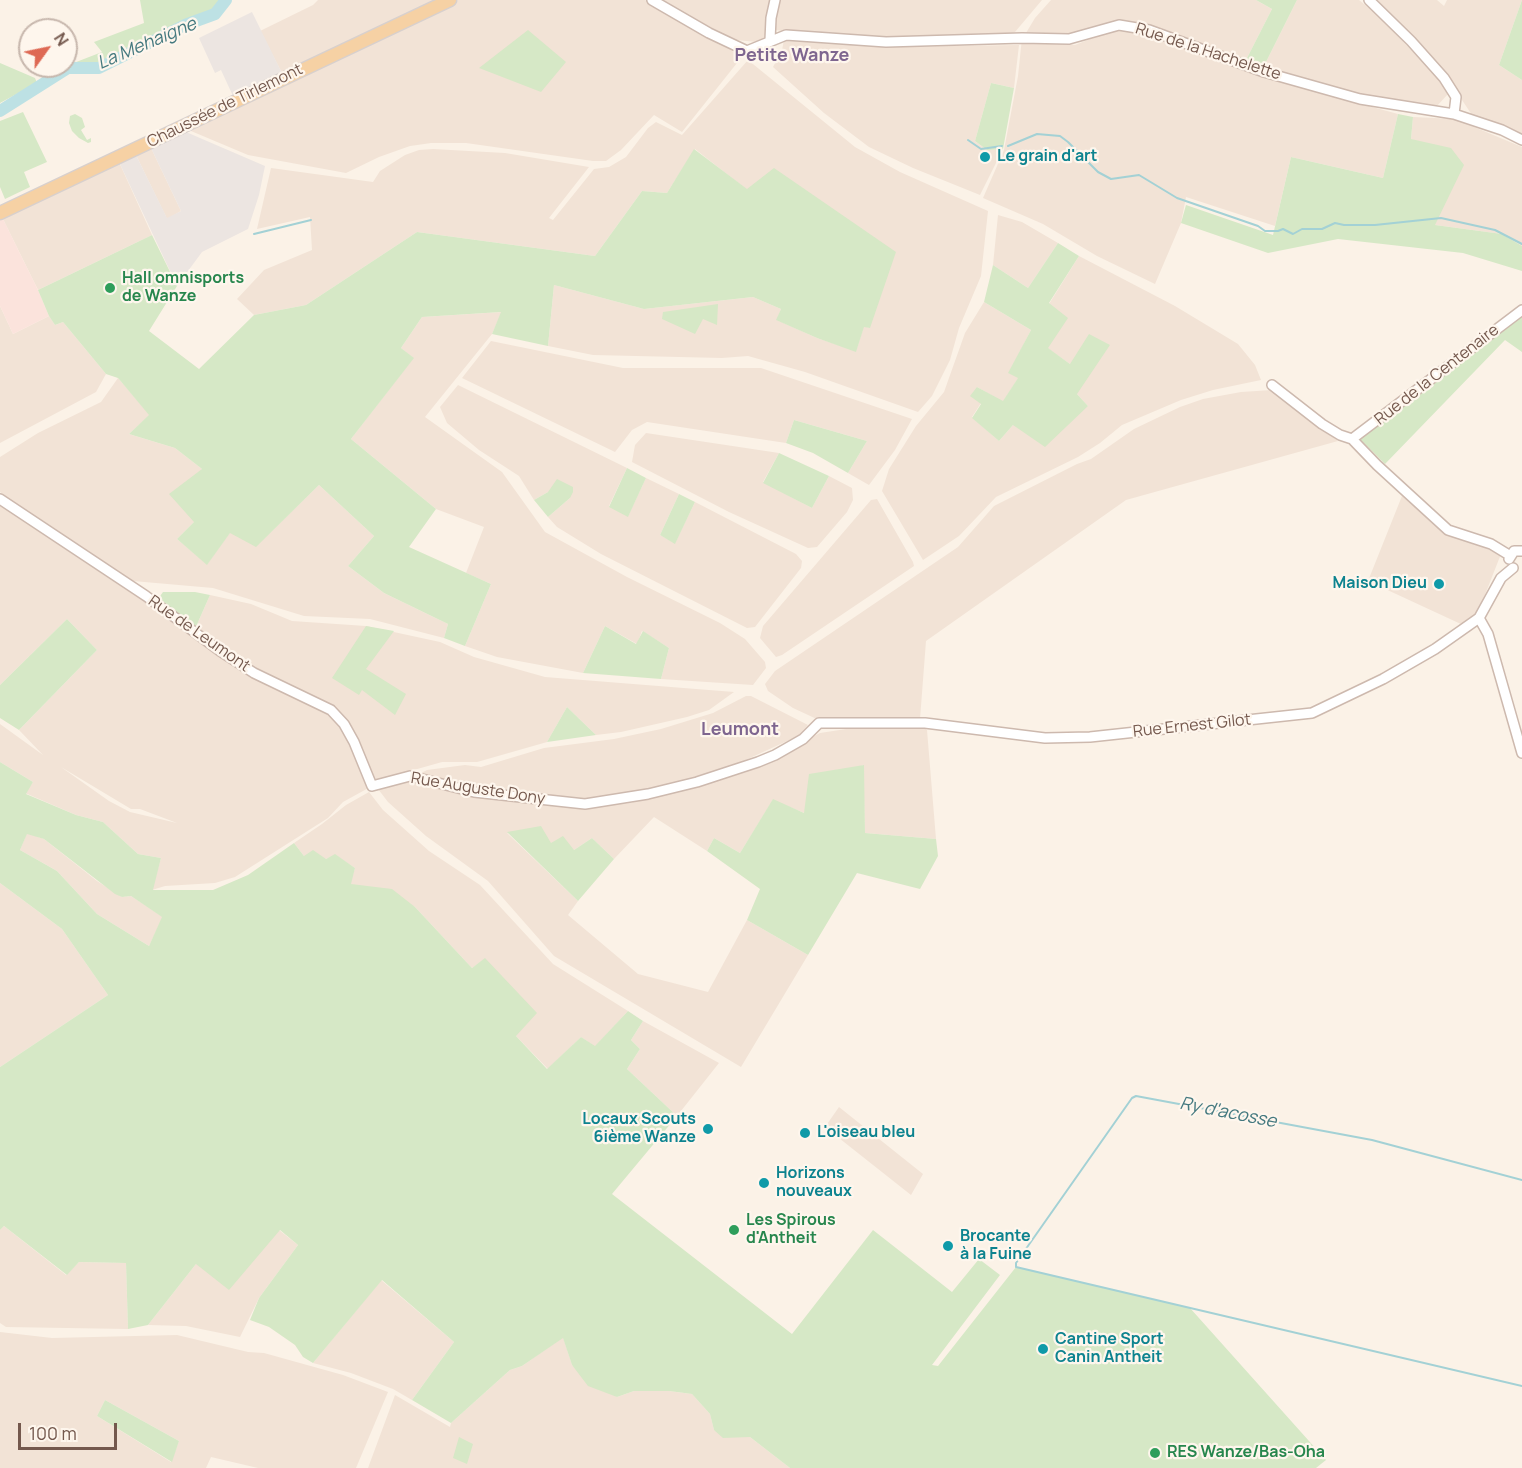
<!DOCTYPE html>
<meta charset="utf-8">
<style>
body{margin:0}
#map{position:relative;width:1522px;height:1468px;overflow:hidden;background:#fbf2e7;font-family:Manrope,sans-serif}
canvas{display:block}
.north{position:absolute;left:18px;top:18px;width:60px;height:60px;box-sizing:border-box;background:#fef6ed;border:2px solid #c7b7ad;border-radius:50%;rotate:57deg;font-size:16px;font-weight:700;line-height:24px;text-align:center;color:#74584d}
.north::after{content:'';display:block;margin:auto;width:21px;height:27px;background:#de6954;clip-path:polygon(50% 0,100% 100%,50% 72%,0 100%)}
.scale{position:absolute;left:18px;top:1423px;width:99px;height:27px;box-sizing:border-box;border:3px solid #74584d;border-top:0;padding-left:8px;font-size:18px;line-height:21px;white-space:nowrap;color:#74584d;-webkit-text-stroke:4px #fef6ed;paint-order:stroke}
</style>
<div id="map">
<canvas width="1522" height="1468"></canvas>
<div class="north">N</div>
<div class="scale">100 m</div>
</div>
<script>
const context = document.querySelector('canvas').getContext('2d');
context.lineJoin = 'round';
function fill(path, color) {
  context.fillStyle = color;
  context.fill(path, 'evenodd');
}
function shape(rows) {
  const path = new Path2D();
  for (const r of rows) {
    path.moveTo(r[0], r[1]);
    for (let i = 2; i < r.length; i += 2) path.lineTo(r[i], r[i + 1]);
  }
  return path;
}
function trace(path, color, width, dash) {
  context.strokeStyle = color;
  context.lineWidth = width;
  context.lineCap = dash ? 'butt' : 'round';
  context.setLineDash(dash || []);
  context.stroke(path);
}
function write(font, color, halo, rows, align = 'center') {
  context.font = font + ' Manrope,sans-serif';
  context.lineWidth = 4.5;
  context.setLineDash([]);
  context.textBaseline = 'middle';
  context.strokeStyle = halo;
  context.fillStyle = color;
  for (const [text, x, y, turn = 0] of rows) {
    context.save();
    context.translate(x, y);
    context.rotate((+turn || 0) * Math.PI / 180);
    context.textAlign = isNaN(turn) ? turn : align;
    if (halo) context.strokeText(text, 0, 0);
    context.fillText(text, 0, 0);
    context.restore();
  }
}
fill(shape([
 [318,0,435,0,282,73,260,31,313,5],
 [458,0,645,0,720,41,741,58,682,132,654,115,621,150,606,161,593,161,466,143,431,143,410,146,379,157,346,173,248,155,191,131,190,127],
 [657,0,771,0,764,40,758,42,735,40],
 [779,0,1042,0,1015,32,1009,35,865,39,774,30,776,11],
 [1051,0,1256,0,1272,9,1246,60,1139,24,1111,22,1076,34,1059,36,1026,33,1035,18],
 [1297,0,1359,0,1380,17,1443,84,1448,94,1436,107,1363,97,1264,66],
 [1370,0,1437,0,1444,6,1447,0,1522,0,1499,65,1522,80,1522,136,1472,115,1446,76],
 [1118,28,1186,48,1332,96,1398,114,1383,178,1291,157,1275,226,1186,197,1181,223,1155,284,1097,256,1043,224,983,198,1004,150,1018,76,1022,38,1075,45],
 [789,39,884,47,1019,45,1014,88,991,83,975,141,987,150,1003,149,980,195,913,168,869,147,824,113,773,67,782,50,784,40],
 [748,60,855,147,900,172,988,211,981,276,959,328,950,360,932,396,918,412,805,372,748,356,722,358,593,355,548,346,554,285,644,309,753,297,781,309,777,320,817,338,856,351,864,326,870,328,747,190,695,149,667,193,642,191,595,256,417,232,306,305,254,315,237,299,264,270,312,250,310,217,257,229,271,168,373,182,380,171,405,155,419,150,433,149,505,153,589,167,549,218,553,220,594,169,609,167,626,157,648,128,656,122,682,135],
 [1413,117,1455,119,1522,147,1522,246,1502,234,1435,225,1411,139],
 [151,148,181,211,167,219,136,155],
 [119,162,152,235,38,290,2,217],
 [998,215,1022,222,1058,243,1028,288,993,265],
 [1079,256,1175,306,1238,344,1255,365,1261,380,1213,390,1181,400,1122,425,1100,443,1078,457,996,497,959,536,923,560,882,491,889,469,916,426,944,392,965,333,984,302,1031,330,1009,373,1019,377,1003,402,977,387,981,403,972,417,999,441,1013,425,1088,406,1077,394,1070,364,1047,348,1049,304],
 [0,306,13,334,49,316,55,325,63,322,106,374,96,392,0,443],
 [502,312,492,334,425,417,502,472,545,532,627,577,720,623,745,639,765,662,766,668,753,685,661,679,669,648,642,631,637,644,605,626,583,673,497,657,465,646,491,584,466,573,484,527,436,509,351,439,413,358,401,348,422,317],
 [491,341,623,368,761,368,912,419,895,450,869,485,848,473,867,441,794,420,786,443,647,422,632,430,615,452,462,378],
 [118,378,150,415,129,434,175,448,202,469,194,522,177,539,207,564,230,532,256,546,319,485,374,536,348,566,384,593,448,624,444,638,370,619,304,616,213,588,133,581,69,544,0,492,0,457,38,433,101,402],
 [458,385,627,468,609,506,628,516,646,478,679,494,660,535,675,543,695,502,796,554,802,561,801,568,755,627,747,628,601,554,557,527,548,517,570,498,548,492,534,500,519,476,479,450,447,423,440,407],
 [1272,390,1338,441,1126,500,926,641,920,719,821,721,793,708,768,691,765,684,775,671,958,547,994,506,1077,464,1091,459,1134,429,1180,407,1203,399,1241,392],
 [646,433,779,453,763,482,812,508,829,476,852,488,853,500,847,512,817,547,808,548,729,512,632,462,635,445],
 [1402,496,1447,535,1463,539,1501,554,1477,615,1463,625,1368,581],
 [0,499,220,651,315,702,344,724,372,786,343,802,328,818,235,877,215,883,165,886,152,890,161,858,138,854,103,822,76,815,25,793,33,782,0,762,0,724,43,755,19,730,97,650,67,619,0,685],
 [61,767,131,809,140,809,177,823,130,812,109,801],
 [877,499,913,562,914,566,782,655,776,657,760,638,763,626,871,500],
 [210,595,251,604,292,621,366,626,440,642,474,657,545,677,734,692,709,710,687,717,621,732,596,735,567,707,547,742,477,762,442,762,375,781,357,738,349,723,337,711,266,676,195,629],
 [746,696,751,696,808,725,798,736,739,763,679,784,606,800,581,801,493,793,422,776,421,773,427,770,465,765,481,767,544,748,614,739,661,729,713,713],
 [859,727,924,728,927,730,936,839,865,833,863,765,804,813,773,800,740,853,714,838,707,851,654,817,614,859,592,838,574,850,507,833,578,901,568,915,638,974,708,992,747,920,808,955,741,1067,554,956,488,881,426,836,388,802,378,789,384,785,410,780,586,806,630,803,746,772,820,733],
 [369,792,383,810,429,851,480,885,553,964,628,1011,595,1047,581,1037,548,1069,516,1036,485,959,472,968,415,907,350,884,355,868,335,855,326,859,304,856,294,843,322,824,346,805],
 [27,833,44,839,97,881,122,897,131,896,163,917,149,946,97,914,57,871,20,850],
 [0,883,62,929,108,995,0,1067],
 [643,1021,719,1063,677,1116,627,1069,640,1049,631,1040],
 [839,1107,923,1174,911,1195,825,1127],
 [4,1226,66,1275,79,1262,126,1263,128,1329,6,1327,0,1323,0,1230],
 [279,1230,298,1245,259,1298,240,1337,186,1326,148,1325,196,1264],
 [381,1280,454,1342,412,1400,393,1389,351,1373,313,1363],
 [0,1332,52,1338,177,1335,248,1352,264,1353,343,1375,388,1392,356,1468,258,1468,211,1457,206,1468,0,1468],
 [105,1400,179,1441,171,1462,97,1416],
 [563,1337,572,1365,617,1397,634,1391,669,1391,692,1394,710,1414,714,1430,750,1437,790,1468,368,1468,395,1395,450,1427,451,1423,510,1370,522,1366]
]), '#f2e3d6');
fill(shape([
 [2,217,38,290,49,316,13,334,0,306,0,218]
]), '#fbe3dc');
fill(shape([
 [252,12,282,73,233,96,221,70,215,73,199,38],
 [186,132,265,166,259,195,248,229,202,252,177,286,119,162,136,155,167,218,181,211,151,148]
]), '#ece5e1');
fill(shape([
 [140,0,220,0,211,11,99,65,71,64,102,52,94,42,144,23],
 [1256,0,1297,0,1264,66,1246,60,1272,9],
 [1522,0,1522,80,1499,65],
 [528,30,566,62,541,92,479,68],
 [0,63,35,78,37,83,0,103],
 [991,83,1014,88,1003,149,987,150,975,141],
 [23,112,47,162,24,172,30,187,5,199,0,187,0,121],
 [75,114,82,118,85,127,81,130,87,140,91,138,91,142,88,143,79,138,72,131,69,123,70,116],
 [1398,114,1413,117,1411,139,1451,148,1464,165,1435,225,1502,234,1522,246,1522,271,1463,253,1338,239,1268,253,1181,223,1186,205,1273,235,1291,157,1383,178],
 [694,149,747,189,774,168,896,252,870,328,864,327,856,352,817,338,776,320,781,309,753,297,644,309,554,285,548,346,492,334,501,312,422,317,401,348,414,358,351,439,436,509,409,547,491,584,465,646,444,638,448,624,384,593,348,566,374,536,319,485,256,547,230,533,207,565,177,539,194,522,169,494,202,469,175,448,129,434,149,415,118,378,106,374,63,322,55,325,49,316,38,290,152,235,177,286,149,331,199,369,254,315,306,305,417,232,595,256,642,191,667,193],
 [1058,243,1079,256,1049,303,1068,318,1048,348,1070,364,1089,334,1110,345,1077,394,1088,406,1045,447,1013,425,999,441,972,418,981,404,970,396,977,387,1003,401,1018,378,1008,373,1031,330,984,302,993,265,1028,288],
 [718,304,717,325,703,319,695,334,662,319,663,312],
 [1522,313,1522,352,1505,340,1385,464,1360,439],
 [794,420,867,441,848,473,813,453,786,443],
 [779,453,829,476,812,508,763,483],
 [627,468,646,478,628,517,609,507],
 [557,479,573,487,573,492,570,498,548,517,534,500,548,492],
 [679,494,695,502,675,544,660,535],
 [163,592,195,592,210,595,195,629,158,599],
 [67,619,97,650,19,730,0,718,0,685],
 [366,626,394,631,366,669,406,694,395,715,362,690,359,695,332,678],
 [605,626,636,644,643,631,669,648,661,679,583,673],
 [567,707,596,735,547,742],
 [0,762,33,782,26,794,76,815,103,822,138,854,161,858,153,890,213,890,248,875,294,843,304,856,313,850,326,859,335,854,355,868,351,884,392,889,415,907,472,968,485,958,537,1013,516,1036,547,1069,581,1037,595,1046,628,1011,643,1021,631,1040,640,1049,627,1069,677,1116,612,1194,792,1334,873,1230,952,1292,979,1259,1000,1275,932,1365,938,1366,1016,1267,1190,1308,1326,1460,1316,1468,790,1468,750,1437,723,1438,714,1430,710,1414,692,1394,669,1391,634,1391,617,1397,588,1386,572,1365,563,1338,522,1366,510,1370,451,1423,412,1400,454,1342,382,1280,313,1363,303,1357,295,1345,269,1327,250,1320,259,1298,298,1245,280,1230,229,1290,196,1264,148,1325,128,1329,126,1263,79,1262,67,1275,4,1226,0,1230,0,1067,108,995,62,929,0,883],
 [27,834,44,839,115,894,122,897,131,896,162,917,149,946,97,914,57,871,20,850],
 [864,765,865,833,936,839,938,856,920,889,857,873,808,955,747,920,760,889,707,851,714,838,740,853,773,799,804,813,809,774],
 [541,826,551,843,563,836,574,850,592,838,614,859,578,901,507,832],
 [105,1400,179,1441,172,1462,97,1416],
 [459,1437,473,1444,467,1464,453,1458]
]), '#d6e8c6');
trace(shape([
 [968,140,981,149,1002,146],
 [1008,146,1037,134,1060,136,1068,142,1098,172,1111,179,1139,175,1177,198,1258,226,1265,231,1278,231,1283,229,1293,234,1302,229,1322,229,1335,223,1344,225,1375,225,1441,218,1495,230,1522,244],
 [254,234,311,220],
 [1522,1180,1372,1140,1136,1096,1132,1098,1016,1263,1016,1267,1522,1386]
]), '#a3d1d5', 2);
trace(shape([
 [0,111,68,68,99,68,185,25,215,14,226,0]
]), '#bde1e4', 12);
const tertiary = shape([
 [652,0,709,33,747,51,786,35,886,42,1022,38,1069,39,1119,25,1149,30,1264,72,1360,99,1454,114,1502,130,1522,140],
 [1369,0,1411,41,1444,78,1456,97,1454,114],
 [770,40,771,18,775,0],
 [1272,385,1322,424,1340,435,1352,439,1377,465,1448,530,1491,544,1509,555],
 [1352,439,1522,310],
 [0,499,146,596,220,651,254,673,331,710,344,724,354,742,372,786,410,776,474,792,585,804,648,794,697,782,758,762,775,755,803,739,819,723,925,723,1045,738,1090,737,1312,713,1383,679,1435,649,1479,618,1501,578,1513,568],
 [1509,559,1514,551,1522,551],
 [1479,618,1488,634,1522,753]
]);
const primary = shape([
 [0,213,450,0]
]);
trace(tertiary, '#cdb9ae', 12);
trace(primary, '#d8d0cd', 15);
trace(tertiary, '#fff', 9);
trace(primary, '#f6d1a4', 12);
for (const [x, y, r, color] of [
 [985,157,6,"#0f9aa8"],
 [110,288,6,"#2e9e5b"],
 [1439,584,6,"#0f9aa8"],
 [708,1129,6,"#0f9aa8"],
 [805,1133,6,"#0f9aa8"],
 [764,1183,6,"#0f9aa8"],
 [734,1230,6,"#2e9e5b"],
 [948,1246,6,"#0f9aa8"],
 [1043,1349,6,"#0f9aa8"],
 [1155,1453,6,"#2e9e5b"]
]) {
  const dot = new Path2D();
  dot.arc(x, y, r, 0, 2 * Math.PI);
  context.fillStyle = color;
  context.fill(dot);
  trace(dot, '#fef6ed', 2);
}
write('16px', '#74584d', '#fef6ed', [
 ["Rue de la Hachelette",1208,52,18],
 ["Chaussée de Tirlemont",225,106,-26],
 ["Rue de la Centenaire",1437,375,-38],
 ["Rue de Leumont",199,634,35],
 ["Rue Ernest Gilot",1192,726,-6],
 ["Rue Auguste Dony",478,789,9]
]);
write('bold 16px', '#0d838f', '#fef6ed', [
 ["Le grain d'art",997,157],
 ["Maison Dieu",1427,584,"right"],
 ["Locaux Scouts",696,1120,"right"],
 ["6ième Wanze",696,1138,"right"],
 ["L'oiseau bleu",817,1133],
 ["Horizons",776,1174],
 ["nouveaux",776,1192],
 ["Brocante",960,1237],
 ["à la Fuine",960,1255],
 ["Cantine Sport",1055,1340],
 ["Canin Antheit",1055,1358]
], 'left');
write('bold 16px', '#27864d', '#fef6ed', [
 ["Hall omnisports",122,279],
 ["de Wanze",122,297],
 ["Les Spirous",746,1221],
 ["d'Antheit",746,1239],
 ["RES Wanze/Bas-Oha",1167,1453]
], 'left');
write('italic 18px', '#44797f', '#fef6ed', [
 ["La Mehaigne",147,44,-23],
 ["Ry d'acosse",1228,1113,11]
]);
write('bold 18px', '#7e658f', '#fef6ed', [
 ["Petite Wanze",792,56],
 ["Leumont",740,730]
]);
</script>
